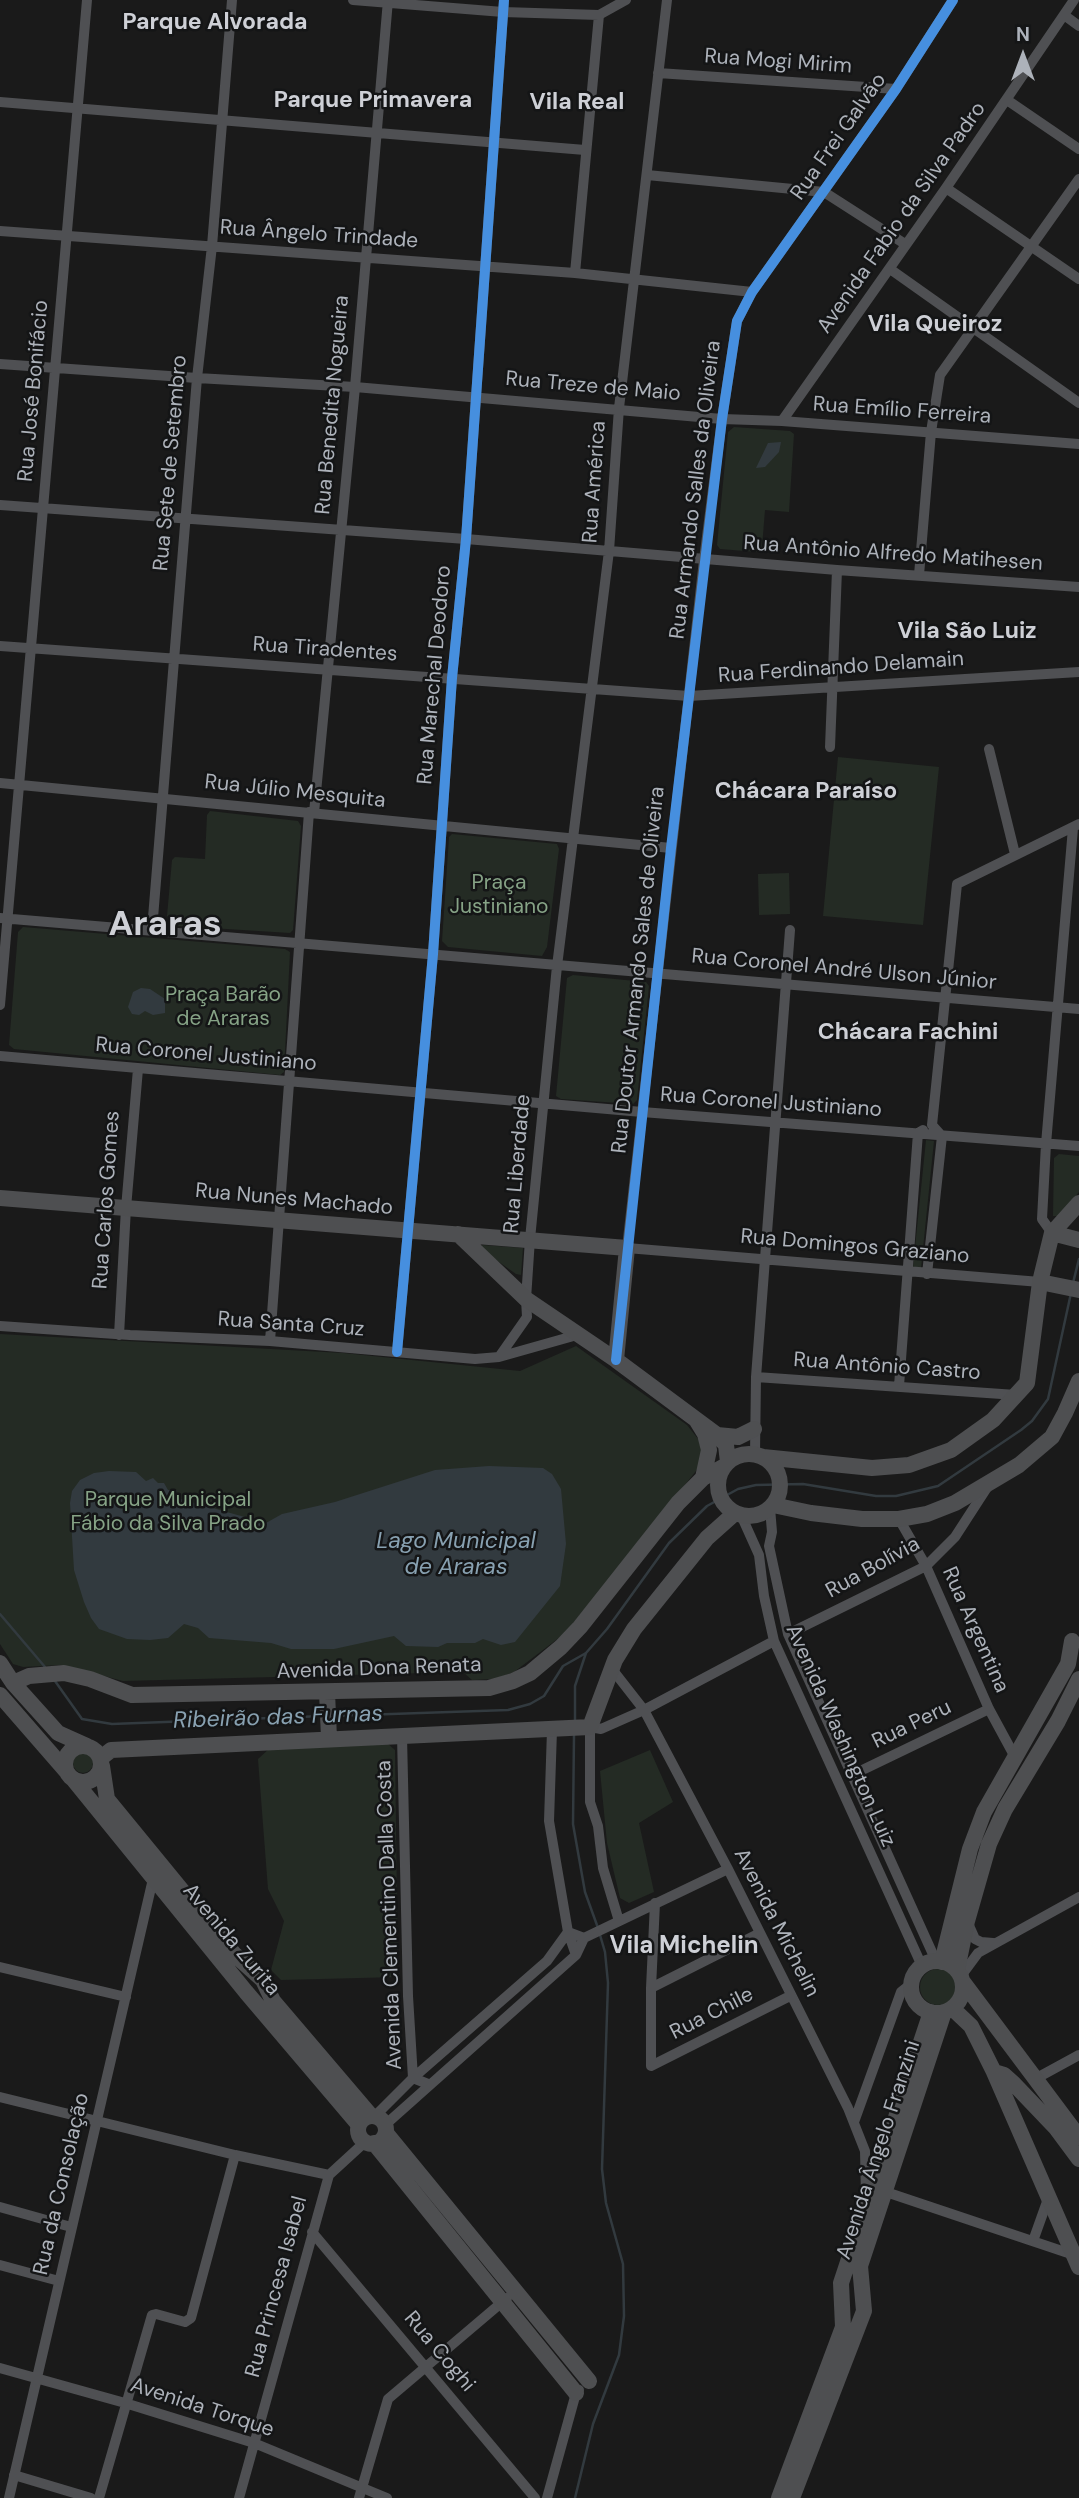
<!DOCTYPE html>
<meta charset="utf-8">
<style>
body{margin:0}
#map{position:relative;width:1079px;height:2498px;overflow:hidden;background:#1a1a1a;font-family:"DM Sans",sans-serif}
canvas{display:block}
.north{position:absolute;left:988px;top:21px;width:70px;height:70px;-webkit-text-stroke:5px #141516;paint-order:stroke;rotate:0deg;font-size:19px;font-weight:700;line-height:28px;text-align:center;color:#adb2ba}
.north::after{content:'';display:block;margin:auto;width:24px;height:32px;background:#adb2ba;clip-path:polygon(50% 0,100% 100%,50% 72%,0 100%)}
</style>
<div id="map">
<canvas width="1079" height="2498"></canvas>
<div class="north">N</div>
</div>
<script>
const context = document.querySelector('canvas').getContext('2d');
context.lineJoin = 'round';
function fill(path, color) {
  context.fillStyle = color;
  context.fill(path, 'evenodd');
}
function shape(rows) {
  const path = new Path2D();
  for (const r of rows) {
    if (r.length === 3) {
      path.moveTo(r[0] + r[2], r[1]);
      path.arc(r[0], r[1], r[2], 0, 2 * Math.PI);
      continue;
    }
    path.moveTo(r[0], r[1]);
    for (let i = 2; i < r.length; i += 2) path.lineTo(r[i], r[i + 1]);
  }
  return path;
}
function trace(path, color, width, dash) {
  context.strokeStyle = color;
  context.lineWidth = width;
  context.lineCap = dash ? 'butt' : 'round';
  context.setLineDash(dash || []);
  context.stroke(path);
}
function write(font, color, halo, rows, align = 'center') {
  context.font = font + ' "DM Sans",sans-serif';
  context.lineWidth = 5;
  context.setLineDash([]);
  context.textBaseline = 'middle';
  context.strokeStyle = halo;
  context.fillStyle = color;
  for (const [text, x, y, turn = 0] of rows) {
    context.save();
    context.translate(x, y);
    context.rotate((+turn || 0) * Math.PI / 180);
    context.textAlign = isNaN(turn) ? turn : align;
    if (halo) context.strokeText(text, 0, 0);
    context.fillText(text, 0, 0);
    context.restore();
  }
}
fill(shape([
 [734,427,790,431,794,434,789,512,765,510,762,547,757,552,720,549,717,545,728,432],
 [838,757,939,767,923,925,823,916],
 [210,811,298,821,301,826,293,930,290,933,179,926,167,916,172,860,175,857,205,859,207,815],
 [452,834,557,844,559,849,547,947,542,956,448,947,442,941,449,837],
 [789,873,790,914,759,915,758,874],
 [23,927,285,949,290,952,284,1072,280,1075,14,1049,9,1045,18,932],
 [573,975,646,982,649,986,637,1100,633,1104,561,1099,556,1096,567,978],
 [926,1140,934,1141,921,1268,913,1267],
 [1059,1154,1079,1156,1079,1192,1060,1216,1053,1216,1054,1158],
 [482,1245,523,1248,521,1275,516,1274,482,1250],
 [0,1334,343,1353,520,1371,576,1346,687,1425,699,1440,703,1459,696,1471,604,1586,564,1634,514,1672,494,1679,472,1680,463,1672,123,1681,61,1665,23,1667,13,1664,0,1644],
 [387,1743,395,1750,398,1977,281,1980,271,1970,284,1921,268,1889,258,1759,270,1748],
 [650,1750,673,1802,639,1823,654,1892,629,1903,620,1898,607,1843,600,1771],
 [83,1763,10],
 [938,1987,18]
]), '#242b24');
fill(shape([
 [781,442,779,452,765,467,756,468,768,443],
 [141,988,150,989,165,999,165,1013,153,1015,145,1011,139,1015,132,1014,128,1007,133,992],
 [489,1466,543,1468,552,1474,561,1489,566,1544,560,1586,515,1642,501,1645,483,1639,475,1643,447,1643,438,1647,406,1646,394,1636,334,1649,291,1649,271,1643,209,1638,198,1628,184,1624,168,1638,150,1640,127,1639,99,1629,91,1618,84,1602,74,1570,70,1503,72,1491,80,1480,94,1473,109,1471,136,1472,146,1481,153,1478,158,1483,164,1483,168,1490,177,1490,177,1498,266,1523,282,1514,335,1502,435,1470]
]), '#323a3f');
trace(shape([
 [1073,1283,1079,1259],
 [0,1614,45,1667],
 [55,1681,82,1719,112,1724,323,1716],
 [333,1716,508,1710,530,1704,544,1696,563,1666,586,1653,607,1629,669,1543,707,1506,738,1489,756,1485,803,1484,876,1496,896,1496,938,1486,1021,1430,1032,1421,1048,1399,1071,1293],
 [575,1722,575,1686,586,1653],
 [574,1735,573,1824,585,1892,598,1928],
 [575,2498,593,2424,619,2355,624,2316,623,2264,606,2203,602,2169,608,1983,605,1952,600,1935]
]), '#323a3f', 2.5);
trace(shape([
 [353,0,503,12,599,15,626,0],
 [953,0,896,89,752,292,737,321,722,419,704,560,627,1248,1040,1282],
 [1064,15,1079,26],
 [658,73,896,89],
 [1007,100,1079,149],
 [0,102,585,150],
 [647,175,824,192,905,244],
 [946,188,1079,279],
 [0,231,575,273,752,292],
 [890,269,1079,403],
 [575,273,599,15],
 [0,364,197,378,355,387,722,419,782,421,1079,444],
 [782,421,946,188,1074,0],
 [0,505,466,539,837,570,1079,587],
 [919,575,931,432,940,375,1079,179],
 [0,646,689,696,1079,672],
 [830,747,837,570],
 [989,749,1015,854],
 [0,783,671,848],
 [314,813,355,387,388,0],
 [0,918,1079,1009],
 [152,930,197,378,212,246,232,0],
 [0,1005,87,0],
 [0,1056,642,1112,1079,1146],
 [1052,1233,1042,1219,1046,1144,1073,828],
 [927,1274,942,1136,932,1125,957,884,1079,824],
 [0,1326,130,1335,270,1341,475,1359,499,1357,577,1335],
 [119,1335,126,1208,138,1069],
 [270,1341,309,812],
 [397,1352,433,954,452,678,466,539,504,0],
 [499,1357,527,1317,526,1299,530,1239,557,966,609,551,619,408,667,0],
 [756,1377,1016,1395],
 [899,1386,918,1133,923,1130],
 [755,1454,756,1377,790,930],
 [770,1508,772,1532,769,1546,788,1634,936,1961],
 [741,1515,759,1555,764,1596,774,1641,922,1966],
 [899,1519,926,1566,989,1709,1015,1757],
 [788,1634,926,1566,955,1537,988,1486],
 [612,1669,644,1710,728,1869,848,2108,865,2151,866,2198],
 [552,1730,549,1821,568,1932,576,1955],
 [402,1736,408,1996,413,2078,428,2084],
 [852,1775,989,1709],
 [655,1903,651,1988,651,2066,790,1996],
 [619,1921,603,1868,598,1826,590,1802,590,1727,601,1729,644,1710,774,1641],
 [967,1921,975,1939,981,1942,993,1943],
 [0,1967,126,1997],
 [961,1976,978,1953,1079,1897],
 [651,1988,760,1933],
 [1035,2079,1079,2055],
 [0,2097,235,2155,329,2175],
 [375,2116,413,2078,547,1961,568,1932,584,1938],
 [854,2122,901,1992,911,1984],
 [385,2125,576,1955,584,1938,728,1869],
 [886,2192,1074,2255],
 [0,2207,71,2227],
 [312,2232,535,2498],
 [1033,2241,1048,2199],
 [0,2265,59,2281],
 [0,2368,125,2403,254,2443,387,2498],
 [14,2475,91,2498],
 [9,2498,153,1879],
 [99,2498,152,2315,156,2314,185,2322,191,2318,235,2155],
 [239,2498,329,2175,365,2142],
 [359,2498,388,2399,507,2298],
 [547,2498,576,2393,579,2390]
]), '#4f5053', 10);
trace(shape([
 [0,1198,627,1248,616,1360],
 [1052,1233,1079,1240],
 [458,1234,526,1299,616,1360,717,1435,726,1445,728,1462],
 [1040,1282,1079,1290],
 [697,1421,705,1434,709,1450,703,1478],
 [717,1435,738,1437,754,1429],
 [749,1485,31],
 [763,1457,872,1468,909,1465,951,1450,993,1420,1027,1383,1040,1282,1052,1233,1079,1203],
 [773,1505,811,1513,862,1519,899,1519,927,1514,955,1503,1019,1465,1052,1437,1065,1413,1079,1381],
 [0,1663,13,1683,58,1733,87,1746],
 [13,1683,29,1676,64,1673,90,1679,132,1695,489,1688,513,1681,530,1673,561,1647,580,1627,678,1503,703,1478,723,1467],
 [327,1692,329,1738],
 [0,1695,67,1772],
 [83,1764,18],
 [101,1758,111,1750,590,1727,615,1660,634,1629,707,1538,735,1513],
 [102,1766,107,1799,234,1954,263,1980,273,2001,371,2116],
 [73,1779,246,1992,359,2125],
 [937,1987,26],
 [942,1962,970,1849,984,1812,1068,1664,1072,1641],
 [957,1970,967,1921,989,1844,1005,1809,1058,1721,1079,1679],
 [963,1982,1079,2137],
 [952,2008,971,2026,994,2072,1004,2075,1014,2084,1056,2128,1079,2159],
 [994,2072,1079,2267],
 [372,2130,14],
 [386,2133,589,2381],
 [374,2143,576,2393],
 [779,2498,843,2327,841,2283,931,2012],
 [792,2498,864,2311,860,2266,944,2012]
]), '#4e4f51', 16);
trace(shape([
 [397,1352,433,954,452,678,466,539,504,0],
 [616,1360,671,848,722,419,737,321,752,292,896,89,953,0]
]), '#468fdf', 10);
write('21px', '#adb2ba', '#141516', [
 ["Rua Mogi Mirim",778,62,4],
 ["Rua Frei Galvão",839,137,-55],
 ["Avenida Fabio da Silva Padro",902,218,-55],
 ["Rua Ângelo Trindade",319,235,4],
 ["Rua Treze de Maio",593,387,5],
 ["Rua José Bonifácio",34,391,-85],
 ["Rua Benedita Nogueira",333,405,-85],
 ["Rua Emílio Ferreira",902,411,4],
 ["Rua Sete de Setembro",171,463,-85],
 ["Rua América",595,482,-86],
 ["Rua Armando Salles da Oliveira",696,490,-83],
 ["Rua Antônio Alfredo Matihesen",893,554,4],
 ["Rua Tiradentes",325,650,4],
 ["Rua Ferdinando Delamain",841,668,-4],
 ["Rua Marechal Deodoro",435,675,-85],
 ["Rua Júlio Mesquita",295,792,6],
 ["Rua Doutor Armando Sales de Oliveira",639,970,-84],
 ["Rua Coronel André Ulson Júnior",844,970,5],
 ["Rua Coronel Justiniano",206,1055,5],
 ["Rua Coronel Justiniano",771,1103,4],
 ["Rua Liberdade",518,1164,-85],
 ["Rua Carlos Gomes",107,1200,-86],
 ["Rua Nunes Machado",294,1200,5],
 ["Rua Domingos Graziano",855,1247,5],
 ["Rua Santa Cruz",291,1325,4],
 ["Rua Antônio Castro",887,1367,4],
 ["Rua Bolívia",873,1568,-29],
 ["Rua Argentina",975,1630,66],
 ["Avenida Dona Renata",379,1669,-2],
 ["Rua Peru",912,1725,-26],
 ["Avenida Washington Luiz",840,1736,66],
 ["Avenida Clementino Dalla Costa",390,1915,-92],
 ["Avenida Michelin",776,1923,63],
 ["Avenida Zurita",231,1940,50],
 ["Rua Chile",712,2014,-27],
 ["Avenida Ângelo Franzini",879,2150,-72],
 ["Rua da Consolação",62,2184,-77],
 ["Rua Princesa Isabel",277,2287,-75],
 ["Rua Coghi",439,2352,50],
 ["Avenida Torque",202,2408,18]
]);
write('21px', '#86a386', '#141516', [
 ["Praça",499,883],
 ["Justiniano",499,907],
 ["Praça Barão",223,995],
 ["de Araras",223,1019],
 ["Parque Municipal",168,1500],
 ["Fábio da Silva Prado",168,1524]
]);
write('bold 23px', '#ced0d6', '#141516', [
 ["Parque Alvorada",215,23],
 ["Parque Primavera",373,101],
 ["Vila Real",577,103],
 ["Vila Queiroz",935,325],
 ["Vila São Luiz",967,632],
 ["Chácara Paraíso",806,792],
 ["Chácara Fachini",908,1033]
]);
write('italic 23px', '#88a1b1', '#141516', [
 ["Lago Municipal",456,1542],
 ["de Araras",456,1568],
 ["Ribeirão das Furnas",278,1718,-2]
]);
write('bold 24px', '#ced0d6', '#141516', [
 ["Vila Michelin",684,1947]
]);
write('bold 35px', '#ced0d6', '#141516', [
 ["Araras",165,926]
]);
</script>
